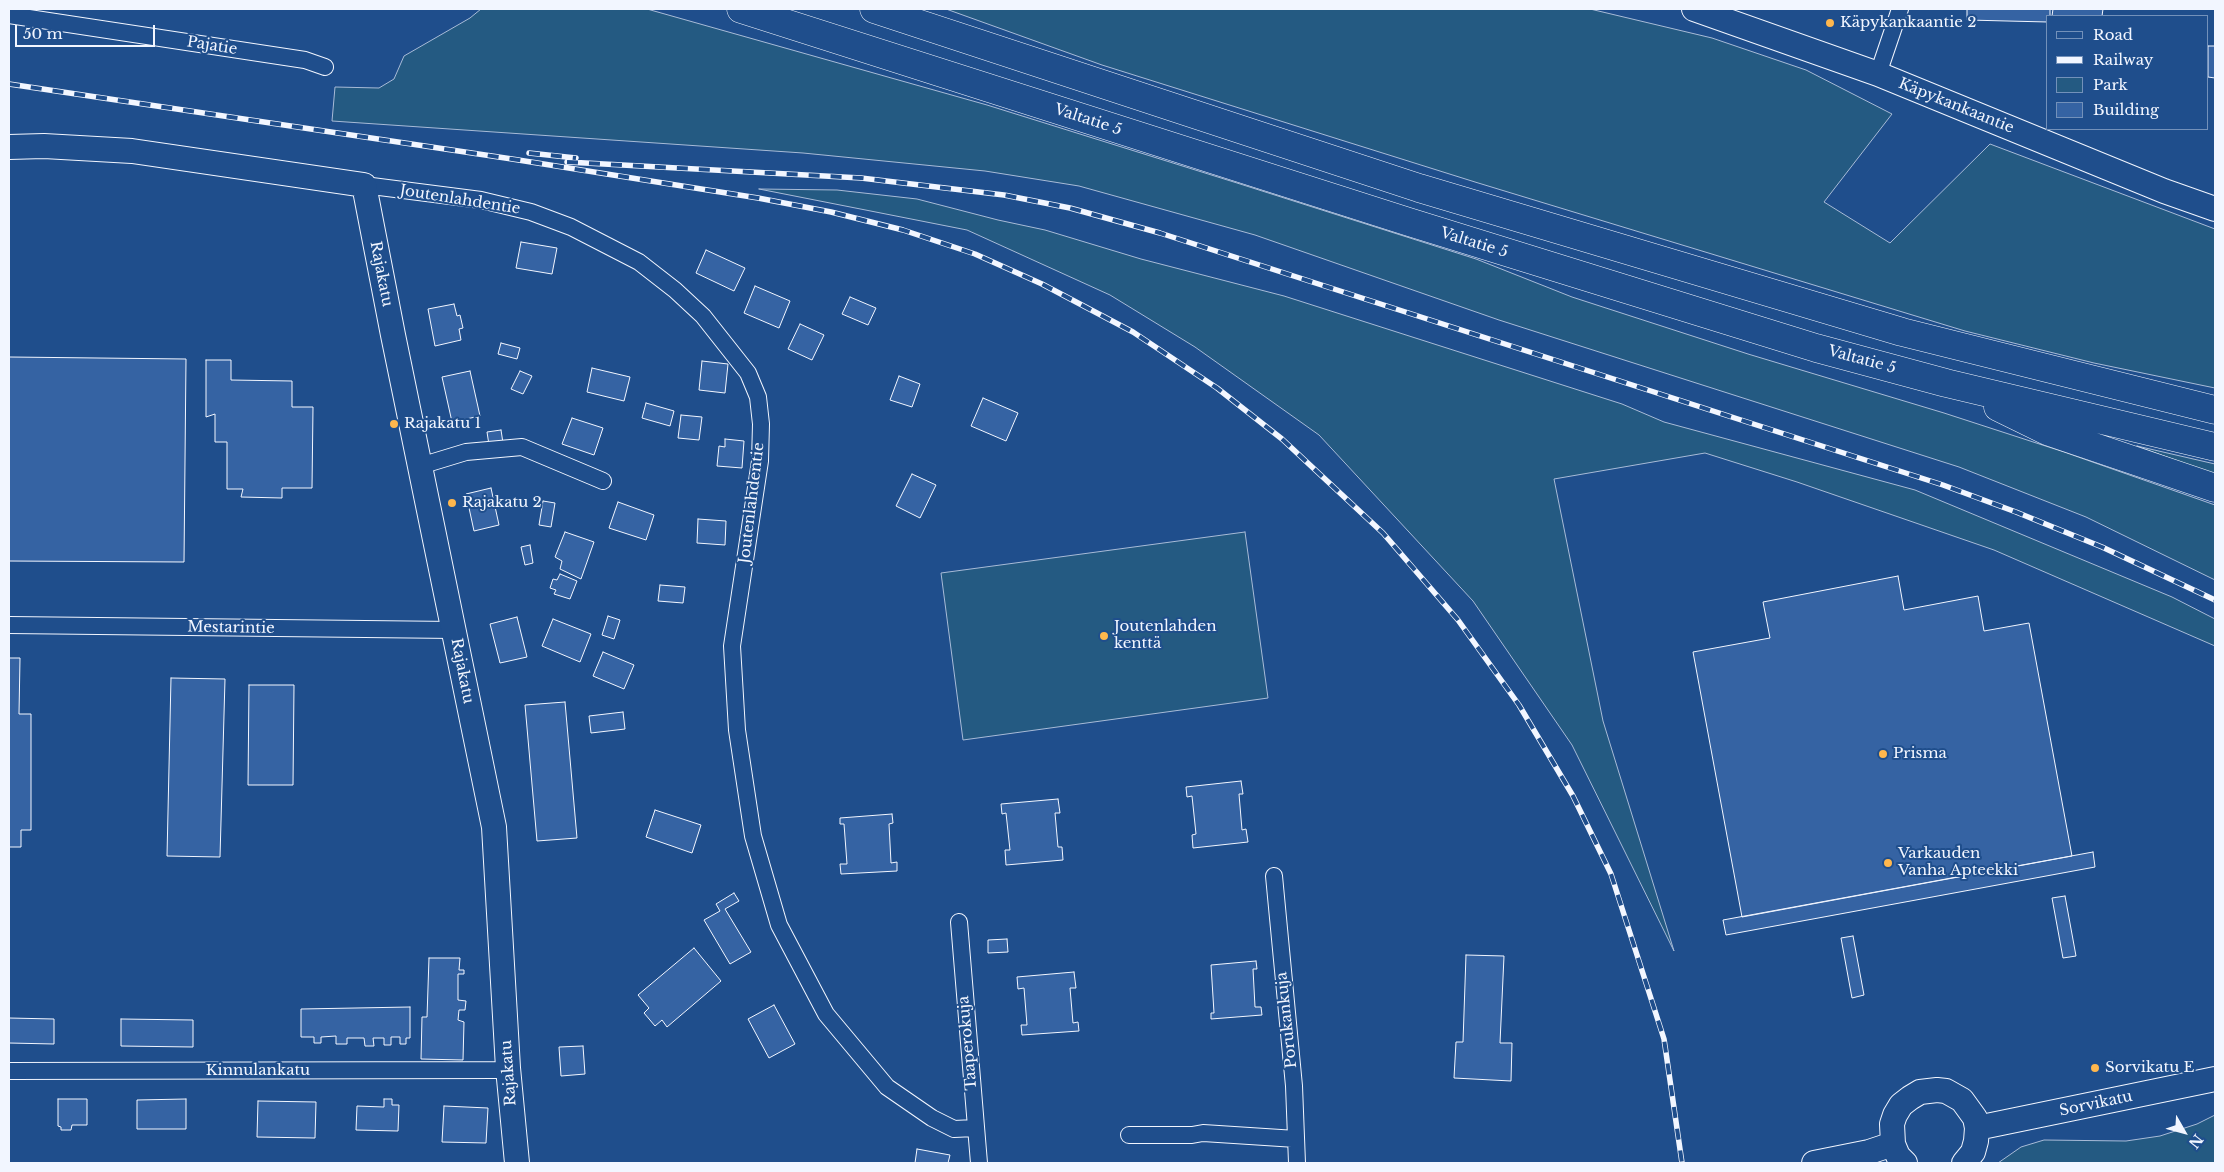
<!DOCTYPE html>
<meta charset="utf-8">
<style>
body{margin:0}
#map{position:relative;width:2224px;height:1172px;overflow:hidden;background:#1f4e8c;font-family:"Libre Baskerville",serif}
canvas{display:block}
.frame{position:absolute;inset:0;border:10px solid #f2f6ff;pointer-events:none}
.legend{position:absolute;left:2046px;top:15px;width:162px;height:115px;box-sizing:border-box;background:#1f4e8c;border:1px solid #7391ba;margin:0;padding:6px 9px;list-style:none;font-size:15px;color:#f2f6ff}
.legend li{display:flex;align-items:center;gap:10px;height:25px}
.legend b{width:25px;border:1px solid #7391ba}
.north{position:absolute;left:2159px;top:1107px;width:50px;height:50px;-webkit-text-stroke:4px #1f4e8c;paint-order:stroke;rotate:128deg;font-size:14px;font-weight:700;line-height:20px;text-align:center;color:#f2f6ff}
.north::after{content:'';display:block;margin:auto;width:18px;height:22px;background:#f2f6ff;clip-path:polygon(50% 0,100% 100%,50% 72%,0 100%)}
.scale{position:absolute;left:15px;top:25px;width:140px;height:22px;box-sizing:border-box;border:2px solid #f2f6ff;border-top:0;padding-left:6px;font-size:15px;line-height:18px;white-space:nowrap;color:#f2f6ff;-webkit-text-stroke:4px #1f4e8c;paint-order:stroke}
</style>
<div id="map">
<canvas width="2224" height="1172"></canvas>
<div class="frame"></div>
<ul class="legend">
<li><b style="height:6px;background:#1f4e8c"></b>Road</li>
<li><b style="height:6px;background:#f2f6ff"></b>Railway</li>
<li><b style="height:14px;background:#245a82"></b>Park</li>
<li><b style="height:14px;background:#3563a3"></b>Building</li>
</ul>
<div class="north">N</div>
<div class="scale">50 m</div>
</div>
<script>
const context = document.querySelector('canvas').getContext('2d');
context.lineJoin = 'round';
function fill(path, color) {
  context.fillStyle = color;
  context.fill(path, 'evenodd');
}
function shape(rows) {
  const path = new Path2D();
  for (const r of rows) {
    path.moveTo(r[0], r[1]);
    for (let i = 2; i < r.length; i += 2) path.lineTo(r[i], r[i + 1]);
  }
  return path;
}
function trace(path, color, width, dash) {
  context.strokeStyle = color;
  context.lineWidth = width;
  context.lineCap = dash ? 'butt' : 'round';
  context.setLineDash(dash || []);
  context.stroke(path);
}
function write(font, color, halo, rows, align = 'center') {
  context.font = font + ' "Libre Baskerville",serif';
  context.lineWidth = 4;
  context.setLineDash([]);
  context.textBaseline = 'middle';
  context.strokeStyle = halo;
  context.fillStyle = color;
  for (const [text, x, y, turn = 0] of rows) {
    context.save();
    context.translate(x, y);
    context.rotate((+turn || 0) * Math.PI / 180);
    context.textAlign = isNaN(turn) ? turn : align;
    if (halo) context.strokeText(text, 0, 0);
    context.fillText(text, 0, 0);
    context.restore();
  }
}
const green = shape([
 [481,9,647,9,987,105,1237,183,1476,259,1572,297,1748,354,1944,413,2064,452,2215,505,2215,580,2086,517,1959,467,1499,320,1255,235,1079,186,985,171,803,153,332,121,335,87,379,88,394,79,404,56,470,18,481,9],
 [946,9,1590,9,1712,38,1806,70,1892,114,1824,202,1890,243,1990,144,2215,229,2215,388,2094,363,1965,331,1475,182,1102,65,946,9],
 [759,189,837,190,917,199,998,220,1045,230,1141,259,1284,296,1622,404,1664,422,1915,490,2172,597,2215,619,2215,646,1994,550,1797,482,1705,453,1554,479,1603,721,1674,951,1572,745,1473,601,1319,435,1195,347,1110,295,967,230,759,189],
 [2137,446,2215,464,2215,475,2137,446],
 [1245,532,1268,698,963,740,941,573,1245,532],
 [2215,1115,2215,1163,1998,1163,2021,1147,2044,1140,2126,1141,2160,1136,2197,1124,2215,1115]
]);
fill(green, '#245a82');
trace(green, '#a8bbd7', 1);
const building = shape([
 [1967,9,2050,9,2050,16,2048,16,2048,22,1967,20,1967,9],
 [2053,9,2103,9,2102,16,2052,16,2053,9],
 [2208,46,2215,46,2215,78,2208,77,2208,46],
 [521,242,557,248,552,274,516,268,521,242],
 [706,250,745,268,734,291,696,273,706,250],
 [755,286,790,301,779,328,744,313,755,286],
 [850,297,876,308,868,325,842,314,850,297],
 [454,304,457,316,460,315,463,328,459,329,461,340,435,346,428,309,454,304],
 [800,324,824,335,812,360,788,349,800,324],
 [501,343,520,348,517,359,498,354,501,343],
 [9,357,186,359,184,562,9,561,9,357],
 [206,360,231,360,231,380,292,381,292,407,313,407,312,488,282,488,282,498,241,497,243,489,227,489,227,442,215,442,215,414,206,417,206,360],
 [702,361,728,364,725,393,699,390,702,361],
 [592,368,630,377,624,401,587,392,592,368],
 [470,371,480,416,452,422,442,377,470,371],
 [520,371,532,376,523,394,511,389,520,371],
 [899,376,920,384,912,407,890,400,899,376],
 [983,398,1018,413,1006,441,971,426,983,398],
 [646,403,674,411,670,426,642,418,646,403],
 [681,415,702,417,699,440,678,438,681,415],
 [572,418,603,428,594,455,562,444,572,418],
 [501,430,503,443,489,445,487,432,501,430],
 [725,439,744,441,742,468,717,466,719,446,725,447,725,439],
 [912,474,936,485,920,518,896,506,912,474],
 [491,488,499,525,474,531,466,494,491,488],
 [543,501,555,503,551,527,539,525,543,501],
 [618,502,654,515,646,540,609,528,618,502],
 [698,519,726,521,725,545,697,543,698,519],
 [565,532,594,542,581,579,560,569,562,561,555,557,565,532],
 [530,545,533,563,525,565,521,547,530,545],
 [560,574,577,581,570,599,554,594,556,590,550,588,553,579,557,580,560,574],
 [1898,576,1904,610,1978,596,1984,631,2029,623,2072,856,1742,917,1693,652,1770,638,1763,602,1898,576],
 [660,585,685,587,683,603,658,601,660,585],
 [608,616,620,620,614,639,602,635,608,616],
 [517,617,527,657,500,663,490,624,517,617],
 [553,619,591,634,580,662,542,646,553,619],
 [603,652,634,665,624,689,593,676,603,652],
 [9,658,20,658,19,714,31,714,31,830,21,830,21,847,9,847,9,658],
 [171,678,225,679,220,857,167,856,171,678],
 [249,685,294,685,293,785,248,785,249,685],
 [565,702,577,838,537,841,525,705,565,702],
 [623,712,625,729,591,733,589,716,623,712],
 [1241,781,1243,794,1239,794,1242,830,1246,829,1248,842,1193,848,1192,835,1196,834,1192,796,1187,797,1186,787,1241,781],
 [1058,799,1060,813,1055,813,1058,847,1062,847,1063,860,1006,865,1005,850,1010,850,1006,813,1002,814,1001,804,1058,799],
 [655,810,701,825,692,853,646,837,655,810],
 [892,814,893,823,889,824,891,863,897,862,897,871,841,874,840,864,847,864,844,824,840,824,840,818,892,814],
 [2093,852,2095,867,1726,935,1723,920,2093,852],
 [734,893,739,901,725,909,751,952,730,964,704,920,720,911,716,904,734,893],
 [2065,896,2076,956,2063,958,2052,898,2065,896],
 [1853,936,1864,995,1852,998,1841,938,1853,936],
 [1007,939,1008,952,988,953,988,940,1007,939],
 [694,948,721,981,667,1027,662,1020,655,1026,644,1013,649,1008,638,995,694,948],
 [1466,955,1504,956,1500,1043,1512,1043,1511,1081,1454,1078,1456,1042,1463,1042,1466,955],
 [429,958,460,958,459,970,464,970,464,974,458,974,458,1000,466,1001,465,1010,459,1010,458,1020,464,1022,463,1060,421,1059,422,1017,427,1017,429,958],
 [1256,961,1257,969,1253,969,1255,1007,1261,1007,1262,1015,1211,1019,1211,1013,1214,1013,1211,965,1256,961],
 [1074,972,1076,988,1070,988,1073,1023,1078,1022,1079,1031,1022,1035,1021,1025,1027,1025,1024,988,1018,989,1017,977,1074,972],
 [774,1005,795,1044,769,1058,748,1019,774,1005],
 [410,1007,410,1038,406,1038,406,1044,400,1044,400,1037,391,1037,391,1045,384,1045,384,1038,373,1038,374,1046,365,1046,364,1038,347,1038,347,1044,336,1044,336,1036,321,1037,321,1043,314,1043,314,1037,301,1037,301,1009,410,1007],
 [9,1018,54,1019,54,1044,9,1043,9,1018],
 [121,1019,193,1020,193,1047,121,1046,121,1019],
 [583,1046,585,1074,561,1076,559,1047,583,1046],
 [58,1099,87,1099,87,1125,72,1125,71,1130,61,1130,61,1127,58,1126,58,1099],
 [186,1099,186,1129,137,1129,137,1100,186,1099],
 [384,1099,392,1099,392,1105,399,1105,398,1131,356,1130,357,1106,384,1107,384,1099],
 [258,1101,316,1102,315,1138,257,1137,258,1101],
 [444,1106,488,1108,486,1143,442,1142,444,1106],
 [917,1149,950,1155,948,1163,915,1163,917,1149]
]);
fill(building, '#3563a3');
trace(building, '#f2f6ff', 1);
const street = shape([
 [9,15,305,60,325,67],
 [1878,74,1900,9],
 [364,185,481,200,531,212,571,227,639,262,675,290,703,316,748,373,758,397,761,424,760,461,732,646,737,730,753,836,779,925,826,1014,887,1087,932,1118,954,1129,975,1128],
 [420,466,466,452,522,447,603,481],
 [9,625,454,630],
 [1274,876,1294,1086,1297,1163],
 [959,922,979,1163],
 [9,1071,498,1070,508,1068],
 [1129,1135,1192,1135,1203,1133,1296,1139]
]);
const secondary = shape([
 [1694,9,1878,74,2164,191,2215,209],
 [9,147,44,146,132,151,364,185,393,335,494,827,508,1068,517,1163],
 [1977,1128,2215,1079],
 [1814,1163,1869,1152,1893,1144],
 [1905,1163,1898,1156,1893,1144,1892,1124,1895,1115,1901,1105,1910,1098,1920,1092,1937,1090,1946,1091,1962,1100,1975,1118,1977,1128,1976,1141,1973,1152,1964,1163]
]);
const highway = shape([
 [741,9,1409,222,1816,348,1946,383,2215,447],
 [874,9,1419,188,1902,332,2215,410],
 [1998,407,2047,431,2215,488]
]);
trace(street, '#f2f6ff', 18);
trace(secondary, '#f2f6ff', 26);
trace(highway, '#f2f6ff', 29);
trace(street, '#1f4e8c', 16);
trace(secondary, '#1f4e8c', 24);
trace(highway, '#1f4e8c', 28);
const rail = shape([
 [9,84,512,159,758,198,831,212,903,230,975,254,1042,284,1133,332,1217,388,1282,439,1383,533,1458,620,1519,705,1573,796,1611,874,1664,1039,1682,1163],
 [529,153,576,158],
 [567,162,861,178,1004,195,1070,208,1160,233,1943,485,2016,512,2102,547,2215,600]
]);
trace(rail, '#f2f6ff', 5.5);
trace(rail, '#1f4e8c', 4, [11]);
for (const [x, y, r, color] of [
 [1830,23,5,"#ffb74d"],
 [394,424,5,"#ffb74d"],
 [452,503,5,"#ffb74d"],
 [1104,636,5,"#ffb74d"],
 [1883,754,5,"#ffb74d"],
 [1888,863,5,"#ffb74d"],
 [2095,1068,5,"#ffb74d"]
]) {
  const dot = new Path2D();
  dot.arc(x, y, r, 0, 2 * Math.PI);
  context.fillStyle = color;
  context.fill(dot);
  trace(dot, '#1f4e8c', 2);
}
write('15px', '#f2f6ff', '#1f4e8c', [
 ["Käpykankaantie 2",1840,23],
 ["Rajakatu 1",404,424],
 ["Rajakatu 2",462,503],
 ["Joutenlahden",1114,627],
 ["kenttä",1114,644],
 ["Prisma",1893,754],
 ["Varkauden",1898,854],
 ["Vanha Apteekki",1898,871],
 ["Sorvikatu E",2105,1068]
], 'left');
write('15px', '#f2f6ff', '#1f4e8c', [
 ["Pajatie",212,46,9],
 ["Käpykankaantie",1956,106,22],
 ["Valtatie 5",1088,120,18],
 ["Joutenlahdentie",460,200,9],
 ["Valtatie 5",1474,243,17],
 ["Rajakatu",381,274,79],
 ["Valtatie 5",1862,360,15],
 ["Joutenlahdentie",752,503,-83],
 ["Mestarintie",231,628,1],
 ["Rajakatu",462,671,79],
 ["Porukankuja",1287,1020,-96],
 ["Taaperokuja",968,1043,-95],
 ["Kinnulankatu",258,1071],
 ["Rajakatu",509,1073,-94],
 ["Sorvikatu",2096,1104,-12]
]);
</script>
